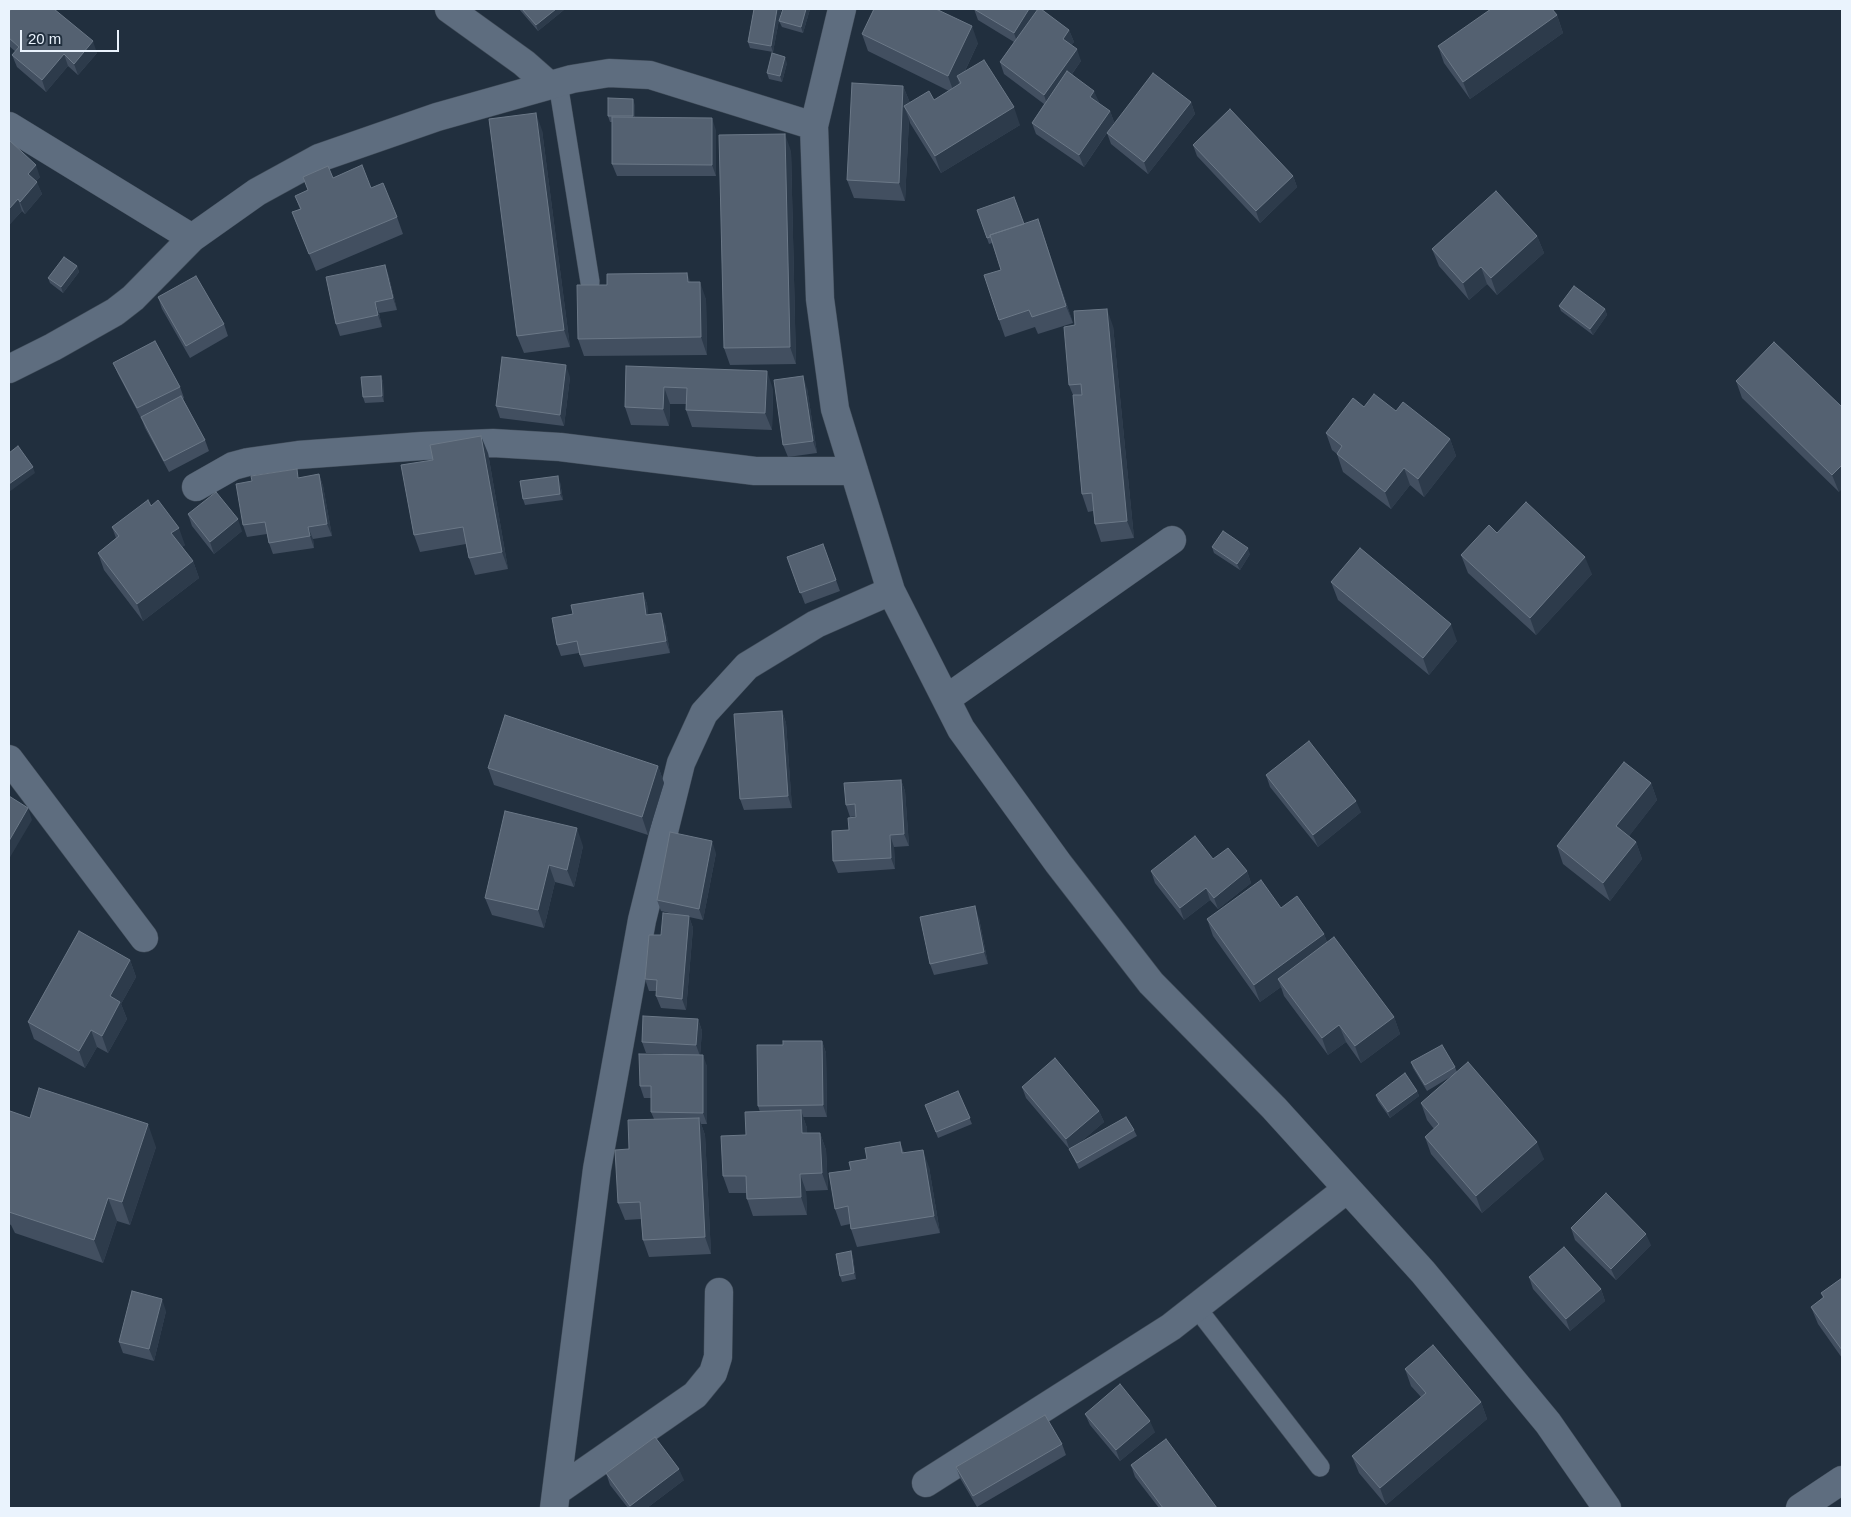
<!DOCTYPE html>
<style>
body{margin:0}
#map{position:relative;width:1851px;height:1517px;overflow:hidden;background:#212f3e;font-family:Helvetica,sans-serif}
canvas{display:block}
.frame{position:absolute;inset:0;border:10px solid #eaf3fd;pointer-events:none}
.scale{position:absolute;left:20px;top:30px;width:99px;height:22px;box-sizing:border-box;border:2px solid #eaf3fd;border-top:0;padding-left:6px;font-size:15px;line-height:18px;white-space:nowrap;color:#eaf3fd;-webkit-text-stroke:4px #212f3e;paint-order:stroke}
</style>
<div id="map">
<canvas width="1851" height="1517"></canvas>
<div class="frame"></div>
<div class="scale">20 m</div>
</div>
<script>
const context = document.querySelector('canvas').getContext('2d');
context.lineJoin = 'round';
function shape(rows) {
  const path = new Path2D();
  for (const r of rows) {
    path.moveTo(r[0], r[1]);
    for (let i = 2; i < r.length; i += 2) path.lineTo(r[i], r[i + 1]);
  }
  return path;
}
function trace(path, color, width, dash) {
  context.strokeStyle = color;
  context.lineWidth = width;
  context.lineCap = dash ? 'butt' : 'round';
  context.setLineDash(dash || []);
  context.stroke(path);
}
function fill(path, color) {
  context.fillStyle = color;
  context.fill(path, 'evenodd');
}
const service = shape([
 [558,83,590,282],
 [1196,1307,1320,1467]
]);
const minor = shape([
 [449,9,524,63,549,85],
 [842,9,814,126,820,299,835,409,891,591,961,729,1058,863,1151,983,1274,1108,1423,1272,1548,1423,1607,1508],
 [9,126,192,238],
 [9,369,53,347,115,312,133,298,192,238,257,192,319,158,437,117,572,79,609,73,650,75,814,126],
 [196,487,233,466,248,462,298,455,422,446,493,443,560,447,755,471,854,471],
 [946,699,1172,540],
 [9,759,144,938],
 [926,1483,1171,1327,1347,1189],
 [557,1491,695,1395,713,1373,718,1357,719,1292],
 [554,1508,597,1169,642,920,681,763,704,713,747,666,816,624,891,591],
 [1800,1508,1842,1480]
]);
trace(service, '#404c59', 20);
trace(minor, '#404c59', 29);
trace(service, '#5e6d7f', 19);
trace(minor, '#5e6d7f', 28);
fill(shape([
 [519,9,565,9,538,31],
 [754,9,781,9,773,52,750,48,748,42],
 [810,9,803,33,782,27,779,21],
 [974,9,1069,30,1074,42,1071,45,1081,61,1072,74,1099,102,1098,103,1110,111,1114,122,1109,130,1191,102,1195,114,1148,174,1111,144,1107,133,1084,167,1036,134,1032,123,1044,104,1004,74,1000,62,1014,42,978,20],
 [9,12,97,53,78,75,68,66,46,92,17,67,12,55,16,52,9,46],
 [1557,15,1563,33,1470,99,1444,63,1438,46],
 [862,34,978,43,965,71,1020,125,941,173,910,123,909,119,905,201,854,198,847,180,903,86,910,103,934,100,949,91,868,51],
 [787,63,782,82,769,79,767,73],
 [635,105,635,118,716,130,716,176,617,176,612,164,612,122,610,122,608,116],
 [542,130,570,347,524,353,517,336],
 [9,140,40,177,36,181,42,194,25,214,22,211,9,225],
 [1193,145,1293,176,1297,187,1260,223,1197,156],
 [791,151,796,364,730,365,724,348],
 [333,178,371,188,397,217,403,234,316,271,292,212,300,209,295,196,308,190],
 [977,210,1024,224,1044,237,1073,323,1038,334,1035,327,1005,337,999,320,1001,270,992,243,989,244],
 [1537,236,1544,253,1497,295,1487,284,1469,300,1439,266,1432,249],
 [385,265,389,277,397,310,379,313,382,327,340,336,336,324],
 [77,266,79,272,63,293,50,283,48,278],
 [691,282,706,299,707,355,584,356,578,339,607,285],
 [158,297,224,324,228,336,190,358,162,309],
 [1559,306,1605,309,1607,315,1593,335,1561,311],
 [1113,326,1134,538,1101,542,1095,524,1093,511,1088,512,1082,494,1073,395,1069,385],
 [113,363,180,387,184,398,183,399,205,440,209,451,169,472,145,428,142,420,118,374],
 [626,366,773,389,772,430,692,427,686,410,686,404,670,404,669,426,631,425,625,407],
 [381,376,383,382,384,402,365,403,363,397],
 [570,377,564,426,500,418,496,406],
 [1736,381,1842,407,1839,492,1742,398],
 [807,388,817,453,788,457,783,445],
 [1364,407,1396,411,1450,439,1456,456,1424,497,1410,485,1391,509,1343,472,1337,454,1332,450,1326,433],
 [488,453,508,569,475,575,469,558,466,544,420,552,414,535],
 [319,474,323,486,332,536,313,539,314,548,273,554,269,543,267,534,247,537,243,525,300,478],
 [560,482,563,500,525,505,523,499],
 [151,506,185,545,182,547,193,561,199,578,143,621,104,570,98,553,116,538,112,527],
 [188,514,242,531,214,554,192,526],
 [823,544,840,591,805,604,787,557],
 [1212,547,1250,554,1240,570,1214,553],
 [1461,555,1592,574,1536,635,1468,573],
 [1331,582,1457,641,1429,675,1338,600],
 [643,593,647,604,648,615,665,624,670,653,584,667,579,653,561,656,557,645,573,614],
 [782,711,786,723,792,808,744,810,740,799],
 [658,766,664,783,648,835,494,785,488,768],
 [1266,775,1361,812,1318,847,1270,787],
 [901,780,905,791,909,846,894,847,895,869,838,873,833,861,856,817,856,816,850,817,846,805],
 [1651,783,1657,800,1629,836,1636,842,1642,859,1610,901,1563,864,1557,846],
 [583,846,574,887,555,882,544,928,492,915,485,898],
 [716,853,703,920,689,917,693,928,686,1010,661,1008,656,996,657,991,649,991,645,979,661,935,677,915,661,911,657,900],
 [1151,871,1247,871,1251,883,1218,909,1210,900,1184,920,1155,883],
 [1281,908,1324,934,1327,942,1394,1017,1400,1034,1361,1063,1346,1042,1328,1055,1284,996,1281,987,1260,1002,1213,936,1207,919],
 [979,918,988,964,934,975,930,964],
 [130,960,136,977,121,1004,127,1019,108,1053,97,1047,85,1068,34,1039,28,1022],
 [698,1019,702,1031,700,1055,707,1066,707,1124,701,1124,705,1135,711,1254,649,1257,643,1240,641,1219,625,1220,618,1203,629,1149,654,1119,651,1112,651,1098,644,1098,640,1086,664,1054,646,1053,642,1042],
 [822,1041,826,1053,827,1117,803,1117,807,1128,807,1133,820,1133,826,1150,828,1190,806,1191,807,1215,753,1216,747,1199,746,1193,729,1193,723,1176,760,1112,758,1106,783,1045],
 [1411,1062,1455,1067,1457,1072,1544,1159,1482,1213,1431,1154,1425,1137,1434,1129,1427,1120,1421,1103,1452,1076,1427,1091,1413,1068],
 [1022,1087,1099,1111,1104,1122,1077,1145,1134,1130,1137,1136,1079,1169,1072,1155,1070,1150,1026,1098],
 [958,1091,972,1124,938,1138,925,1105],
 [1417,1091,1419,1096,1390,1118,1378,1101,1376,1095],
 [9,1114,30,1118,156,1147,130,1225,117,1221,103,1263,15,1233,11,1225,9,1224],
 [900,1142,904,1153,929,1167,940,1233,857,1247,851,1229,850,1224,841,1226,835,1209,851,1170,867,1159],
 [1571,1228,1651,1245,1616,1280,1575,1240],
 [851,1251,853,1257,856,1279,842,1282,840,1276],
 [1529,1277,1601,1289,1605,1301,1570,1331,1533,1289],
 [1842,1278,1842,1358,1818,1324,1811,1307,1823,1298,1821,1293],
 [166,1311,154,1361,123,1353,119,1342],
 [1405,1369,1481,1402,1487,1419,1386,1505,1359,1473,1352,1456,1421,1397,1411,1386],
 [1085,1414,1155,1432,1120,1461,1090,1425],
 [1062,1444,1066,1455,977,1507,960,1478,956,1467],
 [1131,1465,1217,1508,1159,1508,1135,1477],
 [606,1473,684,1480,647,1508,628,1508,610,1485]
]), '#424f60');
fill(shape([
 [556,9,565,9,538,31,536,25],
 [777,9,781,9,773,52,771,46],
 [806,9,810,9,803,33,801,27],
 [1029,9,1040,9,1018,45,1014,33],
 [1557,15,1563,33,1470,99,1463,82],
 [972,26,978,43,960,81,957,76,959,83,954,93,948,76],
 [1069,30,1074,42,1067,50,1063,39],
 [93,41,97,53,78,75,74,64],
 [1077,49,1081,61,1048,107,1044,95],
 [64,54,68,66,46,92,42,80],
 [785,57,787,63,782,82,780,76],
 [903,86,910,103,904,106,909,119,905,201,899,183],
 [1094,91,1099,102,1094,109,1090,97],
 [633,99,635,105,635,122,633,116],
 [1191,102,1195,114,1148,174,1144,162],
 [1014,107,1020,125,941,173,935,156],
 [1110,111,1114,122,1084,167,1079,155],
 [536,113,542,130,570,347,564,330],
 [712,118,716,130,716,176,712,165],
 [785,134,791,151,796,364,790,347],
 [36,165,40,177,32,185,28,174],
 [1293,176,1297,187,1260,223,1256,211],
 [37,182,42,194,25,214,20,202],
 [18,199,22,211,9,225,9,209],
 [1038,219,1044,237,1073,323,1066,306],
 [1537,236,1544,253,1497,295,1491,278],
 [385,265,389,277,397,310,393,298],
 [77,266,79,272,63,293,61,287],
 [1481,267,1487,284,1469,300,1463,283],
 [687,273,694,290,688,282],
 [700,282,706,299,707,355,701,337],
 [375,302,379,313,382,327,378,315],
 [1107,309,1113,326,1134,538,1127,521],
 [1605,309,1607,315,1593,335,1590,329],
 [566,365,570,377,564,426,560,415],
 [767,371,773,389,772,430,765,413],
 [381,376,383,382,384,402,382,396],
 [803,376,807,388,817,453,813,441],
 [664,387,670,404,669,426,663,409],
 [481,436,488,453,508,569,502,552],
 [1450,439,1456,456,1424,497,1418,479],
 [1842,465,1842,489,1839,492,1832,475],
 [33,467,35,473,9,492,9,484],
 [1404,468,1410,485,1391,509,1385,492],
 [319,474,323,486,332,536,327,524],
 [558,476,560,482,563,500,560,494],
 [238,519,242,531,214,554,210,542],
 [308,527,313,539,314,548,310,536],
 [179,528,185,545,178,550,171,533],
 [1248,548,1250,554,1240,570,1237,564],
 [1585,557,1592,574,1536,635,1530,618],
 [193,561,199,578,143,621,137,604],
 [643,593,647,604,650,627,646,615],
 [661,613,665,624,670,653,666,641],
 [1451,624,1457,641,1429,675,1423,658],
 [782,711,786,723,792,808,788,796],
 [658,766,664,783,648,835,642,817],
 [901,780,905,791,909,846,904,834],
 [1651,783,1657,800,1623,844,1616,826],
 [1356,801,1361,812,1318,847,1313,835],
 [28,808,32,820,9,859,9,841],
 [577,828,583,846,574,887,567,870],
 [890,835,894,847,895,869,891,858],
 [712,841,716,853,703,920,699,909],
 [1636,842,1642,859,1610,901,1603,883],
 [549,865,555,882,544,928,538,910],
 [1247,871,1251,883,1218,909,1214,898],
 [1206,888,1210,900,1184,920,1180,908],
 [975,906,979,918,988,964,984,952],
 [689,916,693,928,686,1010,682,999],
 [1324,934,1330,951,1278,979,1281,987,1260,1002,1254,985],
 [130,960,136,977,121,1004,127,1019,108,1053,102,1036,110,996],
 [1394,1017,1400,1034,1361,1063,1355,1046],
 [698,1019,702,1031,700,1056,696,1045],
 [1339,1025,1346,1042,1328,1055,1322,1038],
 [91,1030,97,1047,85,1068,79,1051],
 [822,1041,826,1053,827,1117,823,1105],
 [703,1055,707,1066,707,1124,703,1113],
 [1417,1091,1419,1096,1390,1118,1388,1112],
 [801,1110,807,1128,808,1151,802,1133],
 [1099,1111,1104,1122,1070,1151,1066,1139],
 [699,1118,705,1135,711,1254,705,1237],
 [148,1124,156,1147,130,1225,122,1202],
 [820,1133,826,1150,828,1190,822,1173],
 [1537,1142,1544,1159,1482,1213,1476,1196],
 [923,1150,929,1167,940,1233,934,1216],
 [800,1174,806,1191,807,1215,801,1197],
 [108,1198,117,1221,103,1263,94,1240],
 [1646,1234,1651,1245,1616,1280,1611,1269],
 [851,1251,853,1257,856,1279,854,1273],
 [1601,1289,1605,1301,1570,1331,1566,1319],
 [162,1299,166,1311,154,1361,149,1349],
 [1481,1402,1487,1419,1386,1505,1380,1488],
 [1150,1421,1155,1432,1120,1461,1116,1450],
 [679,1469,684,1480,647,1508,631,1508,630,1506]
]), '#2d3b4b');
const building = shape([
 [11,9,54,9,93,41,74,64,64,54,42,80,12,55,19,47,9,38,9,12,11,9],
 [522,9,556,9,536,25,522,9],
 [754,9,777,9,771,46,748,42,754,9],
 [783,9,806,9,801,27,779,21,783,9],
 [874,9,936,9,972,26,948,76,862,34,874,9],
 [974,9,1029,9,1014,33,974,9],
 [1038,9,1041,9,1069,30,1063,39,1077,49,1044,95,1000,62,1038,9],
 [1491,9,1552,9,1557,15,1463,82,1438,46,1491,9],
 [772,53,785,57,780,76,767,73,772,53],
 [984,60,1014,107,935,156,904,106,929,91,934,100,961,83,957,76,984,60],
 [1067,71,1094,91,1090,97,1110,111,1079,155,1032,123,1067,71],
 [1153,73,1191,102,1144,162,1107,133,1153,73],
 [852,83,903,86,899,183,847,180,852,83],
 [608,98,633,99,633,116,608,116,608,98],
 [1230,109,1293,176,1256,211,1193,145,1230,109],
 [536,113,564,330,517,336,489,119,536,113],
 [612,117,712,118,712,165,612,164,612,117],
 [785,134,790,347,724,348,719,135,785,134],
 [9,140,36,165,28,174,37,182,20,202,18,199,9,209,9,140],
 [362,165,371,188,383,183,397,217,309,254,292,212,301,209,295,196,308,190,303,177,328,166,333,178,362,165],
 [1496,191,1537,236,1491,278,1481,267,1463,283,1432,249,1496,191],
 [1014,197,1024,224,990,235,990,237,987,238,977,210,1014,197],
 [1038,219,1066,306,1032,317,1029,310,999,320,984,275,1001,270,990,235,1038,219],
 [64,257,77,266,61,287,48,278,64,257],
 [385,265,393,298,375,302,378,315,336,324,326,277,385,265],
 [687,273,688,282,700,282,701,337,578,339,577,285,607,285,607,274,687,273],
 [196,276,224,324,186,346,158,297,196,276],
 [1574,286,1605,309,1590,329,1559,306,1574,286],
 [1107,309,1127,521,1095,524,1092,493,1082,494,1073,395,1082,395,1081,384,1069,385,1064,327,1075,325,1074,311,1107,309],
 [155,341,180,387,137,408,113,363,155,341],
 [1774,342,1842,407,1842,465,1832,475,1736,381,1774,342],
 [502,357,566,365,560,415,496,406,502,357],
 [626,366,767,371,765,413,686,410,687,388,664,387,663,409,625,407,626,366],
 [381,376,382,396,363,397,361,377,381,376],
 [803,376,813,441,783,445,774,380,803,376],
 [1374,394,1396,411,1403,402,1450,439,1418,479,1404,468,1385,492,1337,454,1342,446,1326,433,1353,398,1364,407,1374,394],
 [181,396,205,440,164,461,141,417,181,396],
 [481,436,502,552,469,558,463,527,414,535,401,465,433,460,430,445,481,436],
 [18,446,33,467,9,484,9,453,18,446],
 [297,469,298,478,319,474,327,524,308,527,310,536,269,543,265,522,243,525,236,484,252,481,251,476,297,469],
 [558,476,560,494,523,499,520,481,558,476],
 [216,492,238,519,210,542,188,514,216,492],
 [148,500,151,506,158,500,179,528,171,533,193,561,137,604,98,553,119,536,112,527,148,500],
 [1526,502,1585,557,1530,618,1461,555,1489,525,1497,533,1526,502],
 [1223,531,1248,548,1237,564,1212,547,1223,531],
 [823,544,836,580,800,593,787,557,823,544],
 [1360,548,1451,624,1423,658,1331,582,1360,548],
 [643,593,646,615,661,613,666,641,580,655,577,641,557,645,552,618,573,614,571,605,643,593],
 [782,711,788,796,740,799,734,714,782,711],
 [505,715,658,766,642,817,488,768,505,715],
 [1309,741,1356,801,1313,835,1266,775,1309,741],
 [1624,762,1651,783,1616,826,1636,842,1603,883,1557,846,1624,762],
 [901,780,904,834,890,835,891,858,833,861,832,831,849,830,848,818,856,817,855,804,846,805,844,783,901,780],
 [9,796,28,808,9,841,9,796],
 [505,811,577,828,567,870,549,865,538,910,485,898,505,811],
 [670,832,712,841,699,909,657,900,670,832],
 [1195,836,1213,859,1228,848,1247,871,1214,898,1206,888,1180,908,1151,871,1195,836],
 [1261,880,1281,908,1297,896,1324,934,1254,985,1207,919,1261,880],
 [975,906,984,952,930,964,920,917,975,906],
 [663,913,689,916,682,999,656,996,657,980,645,979,649,935,661,935,663,913],
 [79,931,130,960,110,996,120,1002,102,1036,91,1030,79,1051,28,1022,79,931],
 [1334,937,1394,1017,1355,1046,1339,1025,1322,1038,1278,979,1334,937],
 [643,1016,698,1019,696,1045,642,1042,643,1016],
 [783,1041,822,1041,823,1105,758,1106,757,1045,783,1045,783,1041],
 [1442,1045,1455,1067,1425,1085,1411,1062,1442,1045],
 [639,1054,703,1055,703,1113,651,1112,651,1086,640,1086,639,1054],
 [1055,1058,1099,1111,1066,1139,1022,1087,1055,1058],
 [1468,1062,1537,1142,1476,1196,1425,1137,1439,1124,1421,1103,1468,1062],
 [1405,1073,1417,1091,1388,1112,1376,1095,1405,1073],
 [39,1088,148,1124,122,1202,108,1198,94,1240,9,1212,9,1114,10,1111,30,1118,39,1088],
 [958,1091,970,1118,936,1132,925,1105,958,1091],
 [801,1110,802,1133,820,1133,822,1173,800,1174,801,1197,747,1199,746,1176,723,1176,721,1136,746,1135,745,1112,801,1110],
 [1126,1117,1134,1130,1077,1163,1069,1149,1126,1117],
 [699,1118,705,1237,643,1240,640,1202,618,1203,615,1150,629,1149,628,1120,699,1118],
 [900,1142,902,1153,923,1150,934,1216,851,1229,848,1206,835,1209,829,1173,851,1170,849,1162,867,1159,865,1148,900,1142],
 [1606,1193,1646,1234,1611,1269,1571,1228,1606,1193],
 [1564,1247,1601,1289,1566,1319,1529,1277,1564,1247],
 [851,1251,854,1273,840,1276,836,1254,851,1251],
 [1842,1278,1842,1350,1811,1307,1824,1297,1821,1293,1842,1278],
 [132,1291,162,1299,149,1349,119,1342,132,1291],
 [1433,1345,1481,1402,1380,1488,1352,1456,1426,1393,1405,1369,1433,1345],
 [1120,1384,1150,1421,1116,1450,1085,1414,1120,1384],
 [1045,1415,1062,1444,973,1496,956,1467,1045,1415],
 [655,1437,679,1469,630,1506,606,1473,655,1437],
 [1166,1439,1217,1508,1163,1508,1131,1465,1166,1439]
]);
fill(building, '#546171');
trace(building, '#6b7887', 1);
</script>
